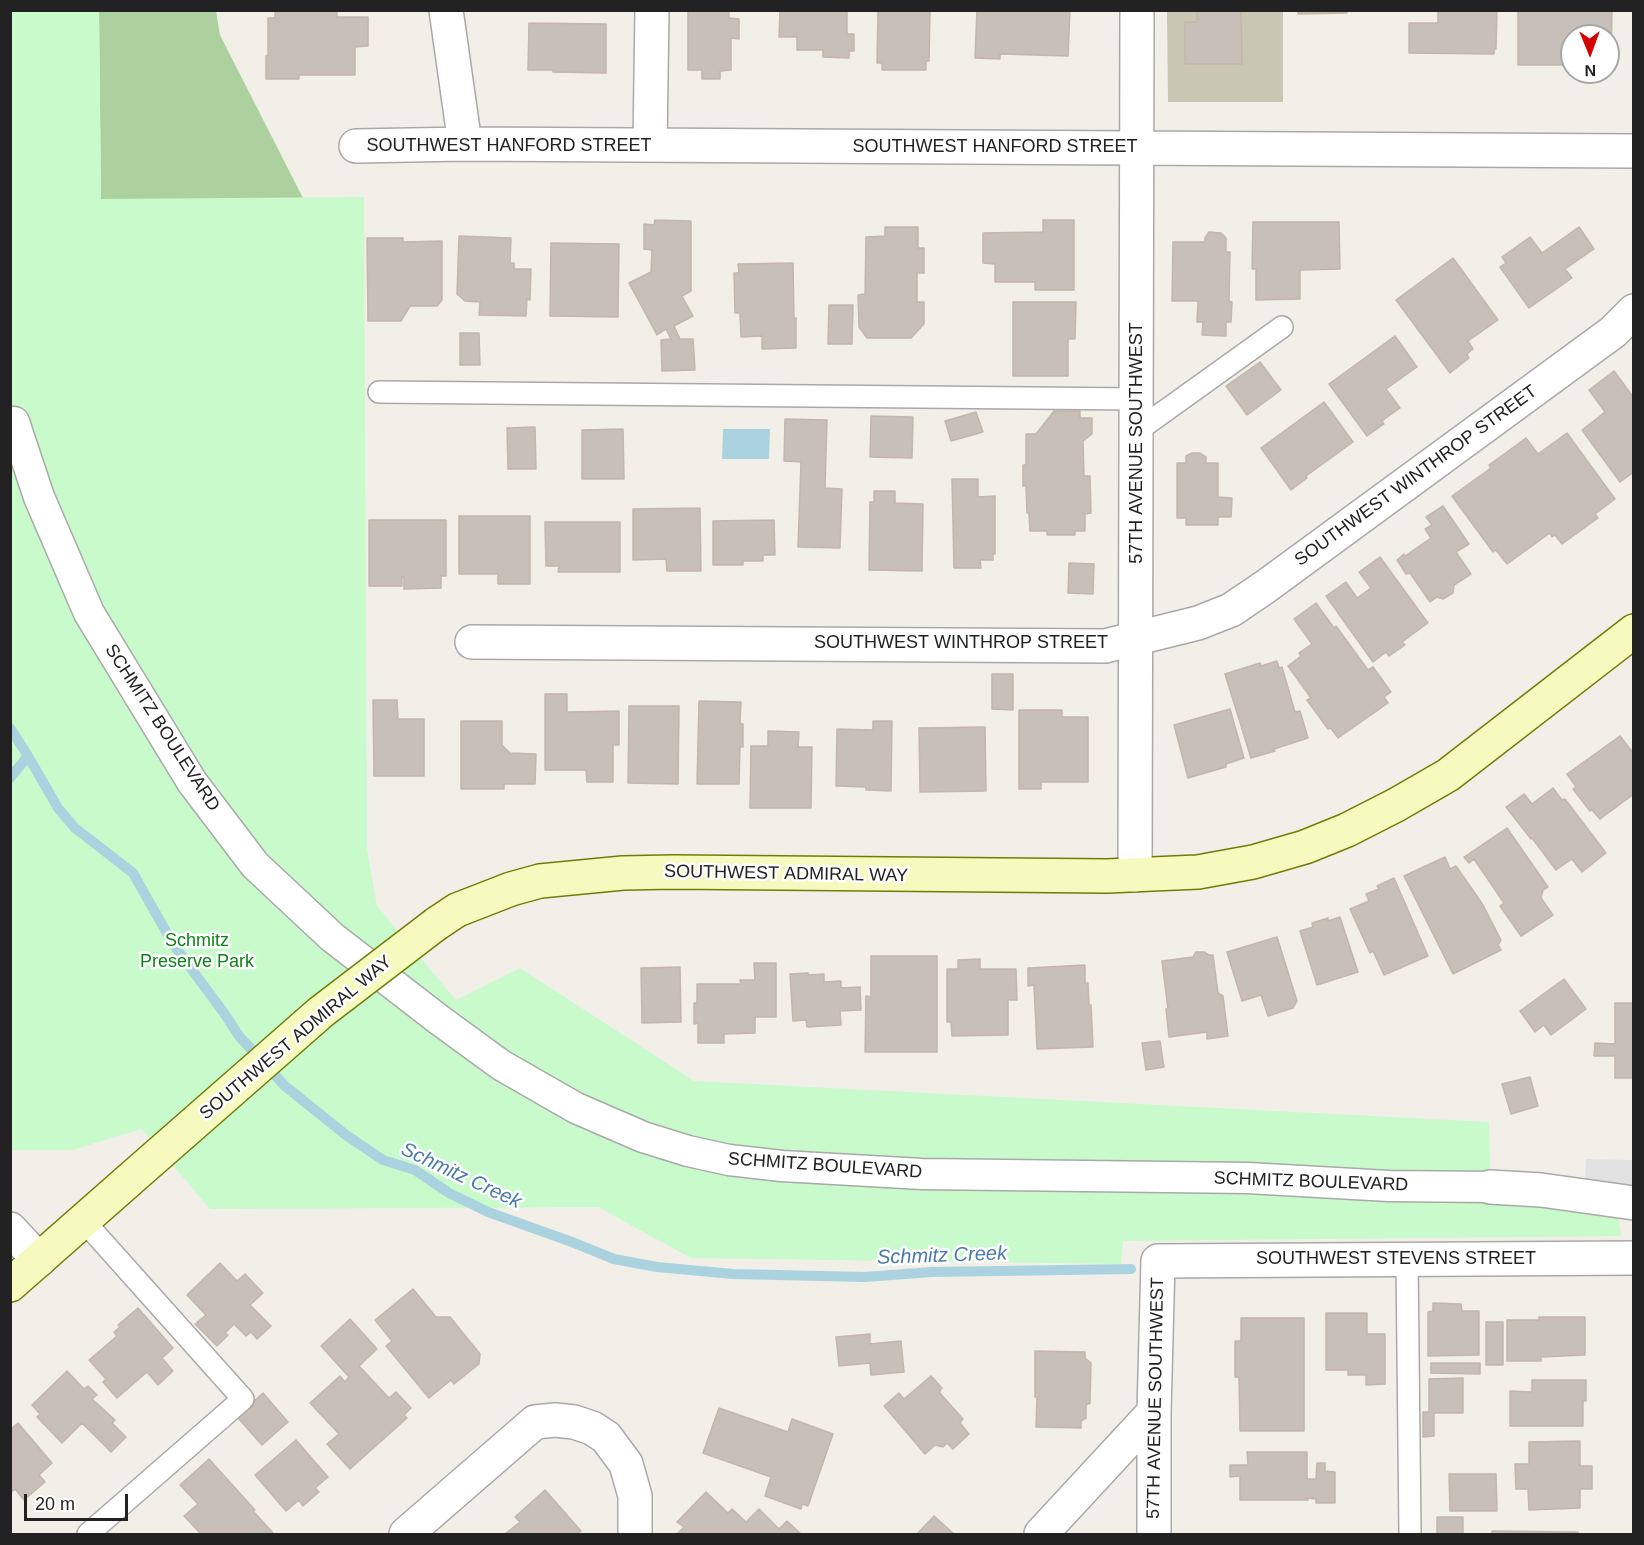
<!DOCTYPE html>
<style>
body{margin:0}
#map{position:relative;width:1644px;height:1545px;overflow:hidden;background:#f2efe9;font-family:Arial,sans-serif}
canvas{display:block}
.frame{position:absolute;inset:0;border:12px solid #222;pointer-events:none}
.north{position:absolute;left:1560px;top:24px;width:60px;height:60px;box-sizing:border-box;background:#fff;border:2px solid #a7a7a7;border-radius:50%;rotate:179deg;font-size:16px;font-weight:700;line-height:24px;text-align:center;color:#222}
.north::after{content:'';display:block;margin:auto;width:21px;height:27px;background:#d40000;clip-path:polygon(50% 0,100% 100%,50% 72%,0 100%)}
.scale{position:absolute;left:24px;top:1494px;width:104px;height:27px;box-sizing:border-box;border:3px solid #222;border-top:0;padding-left:8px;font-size:18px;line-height:21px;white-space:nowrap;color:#222;-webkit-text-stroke:4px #fff;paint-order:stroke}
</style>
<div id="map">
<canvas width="1644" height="1545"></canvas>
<div class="frame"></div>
<div class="north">N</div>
<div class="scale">20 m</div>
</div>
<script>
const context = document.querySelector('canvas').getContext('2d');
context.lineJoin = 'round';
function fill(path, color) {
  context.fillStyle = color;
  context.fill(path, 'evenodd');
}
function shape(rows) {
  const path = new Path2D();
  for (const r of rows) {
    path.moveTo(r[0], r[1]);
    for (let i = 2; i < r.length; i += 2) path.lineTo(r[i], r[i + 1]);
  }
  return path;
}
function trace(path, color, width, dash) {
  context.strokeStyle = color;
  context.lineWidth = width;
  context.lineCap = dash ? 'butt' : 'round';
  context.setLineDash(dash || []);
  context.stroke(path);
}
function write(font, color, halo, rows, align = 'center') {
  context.font = font + ' Arial,sans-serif';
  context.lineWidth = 5;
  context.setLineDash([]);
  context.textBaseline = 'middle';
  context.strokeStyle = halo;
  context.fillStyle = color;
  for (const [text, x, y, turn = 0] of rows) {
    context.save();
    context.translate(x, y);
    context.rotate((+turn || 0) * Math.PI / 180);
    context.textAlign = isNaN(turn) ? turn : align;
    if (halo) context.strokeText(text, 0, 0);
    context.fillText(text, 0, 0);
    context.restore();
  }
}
fill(shape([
 [1167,11,1283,11,1283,102,1168,102]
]), '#c7c7b4');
fill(shape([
 [99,11,216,11,220,35,303,198,101,200]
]), '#add19e');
fill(shape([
 [11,11,99,11,101,199,364,197,367,849,377,906,456,1000,520,968,694,1081,1489,1122,1491,1195,1618,1213,1621,1236,1123,1241,1121,1264,691,1258,598,1207,210,1209,142,1129,72,1150,11,1150]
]), '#c8facc');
fill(shape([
 [1586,1159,1633,1160,1633,1203,1584,1196]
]), '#e2e2e2');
fill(shape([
 [723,429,770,429,769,459,722,459]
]), '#aad3df');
trace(shape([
 [10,728,28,756,58,808,75,828,133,873,173,944,224,1013,239,1036,285,1086,346,1135,383,1160,415,1170,449,1193,488,1212,572,1242,614,1259,657,1267,733,1274,865,1277,932,1272,1131,1269],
 [10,778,28,756]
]), '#aad3df', 10);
const building = shape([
 [275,10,337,10,337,17,368,17,368,46,355,47,355,75,299,75,299,79,266,79,266,56,268,56,268,18,275,18,275,10],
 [688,10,729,10,729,18,739,19,739,39,731,38,731,70,720,71,720,79,702,79,702,70,688,70,688,10],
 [780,10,847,10,847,34,854,34,854,51,849,51,849,58,823,57,823,50,797,50,797,37,779,37,780,10],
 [878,10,930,10,929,61,926,61,926,70,882,70,882,63,877,63,878,10],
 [977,10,1070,10,1068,56,1000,54,1000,59,975,58,977,10],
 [1197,10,1241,10,1242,64,1185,64,1185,22,1197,22,1197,10],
 [1298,10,1347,10,1347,13,1298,14,1298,10],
 [1438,10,1497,10,1496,49,1494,49,1494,54,1409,53,1409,23,1438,23,1438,10],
 [1518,10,1612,10,1611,66,1608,66,1608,36,1572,36,1572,65,1518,65,1518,10],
 [529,23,606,24,606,73,553,72,553,70,528,70,529,23],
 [655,220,691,221,691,291,682,296,693,316,674,326,680,339,693,339,695,370,662,371,661,340,671,339,666,329,657,335,629,283,651,272,652,250,644,249,644,224,654,225,655,220],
 [1043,220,1074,220,1074,290,1035,290,1035,282,995,282,995,264,983,263,983,233,1043,232,1043,220],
 [1253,222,1339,222,1340,269,1300,270,1300,299,1256,300,1256,269,1252,269,1253,222],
 [885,227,918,227,918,248,924,248,924,273,917,273,917,302,924,302,924,324,911,338,867,338,859,327,858,295,865,294,866,237,885,236,885,227],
 [1579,227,1594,249,1565,269,1572,278,1529,308,1500,267,1506,263,1502,257,1530,237,1542,253,1579,227],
 [1209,232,1221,233,1226,238,1226,252,1230,252,1229,301,1232,302,1231,322,1226,322,1226,336,1202,335,1203,322,1197,322,1198,301,1172,301,1173,242,1205,242,1205,238,1209,232],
 [459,236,511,238,510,263,514,263,514,269,531,269,530,300,527,299,526,316,479,315,480,302,465,301,457,294,459,236],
 [367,238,403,238,403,242,442,241,442,300,437,306,410,306,401,321,368,321,367,238],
 [551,243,619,244,618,317,550,316,551,243],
 [1453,258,1498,320,1468,341,1473,349,1467,354,1469,358,1450,373,1396,300,1453,258],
 [793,263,794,318,796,318,796,348,762,349,762,336,741,337,740,313,735,313,734,273,739,273,738,264,793,263],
 [1013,302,1076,302,1075,339,1068,339,1068,376,1013,376,1013,302],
 [829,305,853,305,852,344,828,344,829,305],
 [460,333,479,333,480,365,460,365,460,333],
 [1395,336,1417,367,1386,389,1400,408,1382,421,1384,424,1367,436,1329,384,1395,336],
 [1260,362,1281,390,1247,415,1226,386,1260,362],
 [1614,371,1634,398,1634,472,1620,482,1582,430,1605,412,1589,390,1614,371],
 [1324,402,1353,442,1306,476,1307,478,1291,490,1261,448,1324,402],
 [1054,411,1080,411,1080,418,1092,418,1092,434,1083,441,1084,476,1090,476,1091,513,1085,514,1085,531,1075,531,1075,535,1047,535,1047,531,1030,531,1029,513,1027,513,1026,486,1023,486,1023,465,1026,465,1026,434,1036,434,1054,411],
 [976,412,983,432,951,441,945,421,976,412],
 [871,416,913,417,912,458,870,457,871,416],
 [785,419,827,420,825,488,842,489,840,548,798,547,801,462,784,461,785,419],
 [535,427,536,469,508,469,507,428,535,427],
 [623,429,624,479,582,479,582,430,623,429],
 [1567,433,1615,499,1595,514,1598,518,1562,544,1555,535,1552,537,1550,533,1507,564,1496,550,1493,552,1452,496,1491,468,1489,465,1526,438,1538,454,1567,433],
 [1192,453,1200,453,1206,457,1206,463,1218,463,1218,497,1232,498,1231,517,1218,517,1218,525,1186,525,1186,518,1177,518,1177,463,1186,463,1186,456,1192,453],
 [952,479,978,479,978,497,995,496,995,554,993,554,993,560,980,560,981,568,954,568,952,479],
 [874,491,895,491,895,503,923,504,922,571,869,570,870,502,874,502,874,491],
 [1443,506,1469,544,1456,552,1471,574,1454,585,1453,593,1443,599,1437,597,1430,602,1410,573,1406,574,1397,560,1404,554,1405,556,1431,538,1425,529,1432,525,1426,517,1443,506],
 [700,508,701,571,667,571,666,559,633,560,633,509,700,508],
 [459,516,530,516,530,584,498,584,498,574,459,574,459,516],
 [369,520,446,520,446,576,441,576,441,588,404,589,404,577,402,577,402,586,369,586,369,520],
 [774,520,775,555,763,555,763,561,743,561,743,565,713,565,713,521,774,520],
 [545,522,620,522,620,572,558,572,559,566,546,566,545,522],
 [1380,557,1428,623,1402,642,1405,645,1389,656,1386,652,1373,662,1326,596,1346,582,1357,598,1371,588,1359,572,1380,557],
 [1069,563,1094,564,1093,594,1068,593,1069,563],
 [1316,603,1334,628,1336,626,1368,670,1373,667,1391,692,1384,697,1388,703,1338,738,1331,728,1328,729,1307,700,1311,698,1288,666,1301,656,1299,653,1312,644,1294,619,1316,603],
 [1277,661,1279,668,1282,667,1295,712,1300,711,1308,738,1274,749,1275,751,1251,758,1225,674,1260,663,1261,666,1277,661],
 [992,674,1013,674,1013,710,992,709,992,674],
 [545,694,567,694,567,712,619,711,619,745,613,745,613,782,587,782,586,770,545,770,545,694],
 [373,700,397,700,398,719,424,719,424,776,374,776,373,700],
 [699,701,741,702,740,724,743,724,743,747,740,747,739,784,697,784,699,701],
 [629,706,679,706,678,784,628,783,629,706],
 [1230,709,1244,758,1226,764,1226,767,1188,778,1174,725,1230,709],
 [1019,710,1062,710,1062,717,1088,717,1088,782,1041,782,1041,789,1019,789,1019,710],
 [461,721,502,721,502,745,510,753,536,754,535,784,504,784,504,789,461,789,461,721],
 [873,721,892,721,891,791,866,790,866,787,836,786,837,729,873,730,873,721],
 [985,727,986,791,920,792,919,728,985,727],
 [768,731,799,732,798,747,812,747,811,808,750,808,751,746,768,746,768,731],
 [1620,736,1634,754,1634,794,1600,819,1592,810,1590,811,1573,789,1576,787,1567,774,1620,736],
 [1553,788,1562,800,1565,799,1606,853,1582,872,1572,859,1556,870,1532,838,1531,839,1506,807,1524,794,1532,804,1553,788],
 [1507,828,1548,887,1543,890,1541,898,1553,915,1521,936,1500,906,1504,903,1474,859,1469,863,1464,857,1507,828],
 [1445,857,1450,869,1456,866,1483,905,1501,940,1498,945,1501,950,1453,974,1404,876,1445,857],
 [1394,878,1428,956,1384,975,1373,951,1370,953,1350,909,1369,901,1366,894,1379,889,1377,886,1394,878],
 [1340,917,1358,972,1317,985,1300,931,1313,927,1312,923,1328,918,1328,921,1340,917],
 [1277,937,1297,1001,1293,1008,1268,1016,1261,995,1242,1001,1227,952,1277,937],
 [1196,952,1204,952,1209,955,1213,955,1218,993,1223,996,1228,1036,1207,1039,1207,1032,1169,1037,1166,1009,1168,1009,1162,961,1193,957,1196,952],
 [871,956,937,956,937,1052,865,1052,866,996,871,997,871,956],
 [980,959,980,969,1016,969,1017,1000,1008,1000,1008,1035,952,1036,951,1022,947,1022,947,969,958,969,958,960,980,959],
 [754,963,776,963,776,1017,755,1017,755,1033,724,1034,724,1043,698,1043,698,1023,694,1024,694,1003,697,1003,697,984,741,984,740,980,755,980,754,963],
 [1085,965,1085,983,1088,983,1089,1005,1091,1005,1093,1047,1037,1049,1034,985,1028,986,1028,968,1085,965],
 [680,967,681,1022,642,1023,641,968,680,967],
 [808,973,808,975,824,974,824,982,841,981,841,988,860,987,861,1010,840,1011,841,1025,807,1027,806,1020,793,1021,790,974,808,973],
 [1564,979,1586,1009,1551,1035,1544,1025,1535,1032,1520,1011,1564,979],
 [1615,1003,1634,1003,1634,1078,1615,1078,1615,1056,1594,1056,1595,1043,1615,1044,1615,1003],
 [1160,1041,1164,1067,1146,1070,1142,1043,1160,1041],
 [1530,1077,1538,1106,1511,1114,1502,1084,1530,1077],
 [220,1263,237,1281,245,1274,263,1293,250,1305,271,1326,257,1339,251,1332,246,1336,234,1324,225,1333,228,1335,217,1346,195,1324,206,1315,187,1295,220,1263],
 [413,1289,436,1317,450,1317,480,1354,479,1364,454,1384,451,1380,429,1398,386,1346,392,1341,375,1320,413,1289],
 [1433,1303,1461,1304,1462,1311,1479,1311,1479,1355,1428,1356,1428,1312,1433,1311,1433,1303],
 [138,1308,173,1348,162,1358,173,1371,158,1385,147,1372,117,1398,103,1382,106,1379,89,1360,117,1336,114,1332,120,1327,118,1325,138,1308],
 [1326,1313,1367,1313,1367,1334,1385,1334,1385,1384,1366,1385,1366,1375,1348,1375,1348,1370,1326,1370,1326,1313],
 [1539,1317,1585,1317,1585,1355,1541,1357,1541,1361,1507,1361,1507,1320,1539,1320,1539,1317],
 [1241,1318,1304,1318,1304,1431,1240,1431,1239,1377,1235,1377,1235,1341,1241,1341,1241,1318],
 [350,1319,377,1349,359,1366,389,1398,396,1392,411,1408,404,1415,407,1418,350,1469,327,1444,339,1434,310,1403,340,1376,345,1382,349,1377,321,1346,350,1319],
 [1486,1322,1503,1322,1503,1365,1486,1365,1486,1322],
 [870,1334,870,1344,901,1341,904,1372,871,1375,870,1363,839,1366,836,1337,870,1334],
 [1035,1351,1085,1352,1085,1358,1091,1363,1090,1403,1086,1405,1086,1418,1081,1421,1081,1428,1036,1427,1037,1397,1035,1397,1035,1351],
 [1431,1363,1480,1363,1480,1374,1431,1373,1431,1363],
 [67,1371,84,1389,88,1386,97,1395,92,1399,115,1420,112,1423,126,1437,111,1452,82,1423,62,1443,37,1417,40,1414,32,1405,67,1371],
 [931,1376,942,1388,939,1392,963,1419,960,1423,969,1434,953,1449,947,1443,943,1447,935,1445,925,1454,884,1406,899,1393,904,1399,931,1376],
 [1463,1378,1463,1413,1434,1413,1434,1436,1423,1437,1423,1412,1429,1412,1429,1379,1463,1378],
 [1532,1380,1586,1380,1586,1401,1583,1401,1583,1426,1510,1426,1510,1391,1532,1392,1532,1380],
 [263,1393,288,1422,262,1445,237,1417,263,1393],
 [719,1408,788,1432,792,1419,833,1434,808,1506,802,1504,801,1509,765,1496,771,1477,703,1453,719,1408],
 [18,1423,52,1463,39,1475,45,1482,24,1500,15,1489,10,1493,10,1430,18,1423],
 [296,1440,328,1477,315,1488,319,1492,303,1506,299,1500,286,1511,255,1475,296,1440],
 [1580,1441,1580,1466,1592,1466,1592,1489,1580,1489,1580,1508,1529,1510,1528,1489,1516,1489,1515,1464,1529,1464,1529,1442,1580,1441],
 [1247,1452,1307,1452,1307,1479,1316,1479,1317,1463,1325,1463,1325,1471,1335,1472,1335,1503,1316,1503,1316,1499,1307,1498,1308,1500,1240,1500,1240,1476,1230,1477,1230,1465,1248,1465,1247,1452],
 [209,1459,255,1510,253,1511,274,1534,201,1534,184,1516,198,1504,180,1485,209,1459],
 [1449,1474,1496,1474,1497,1511,1450,1511,1449,1474],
 [545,1490,581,1531,577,1534,505,1534,520,1522,515,1517,545,1490],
 [706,1492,728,1513,732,1509,746,1522,759,1509,779,1529,787,1521,801,1534,677,1534,684,1527,677,1522,706,1492],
 [934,1516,954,1534,917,1534,934,1516],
 [1437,1517,1463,1517,1463,1534,1437,1534,1437,1517],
 [1492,1531,1578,1532,1578,1534,1492,1534,1492,1531]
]);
fill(building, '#c7bfb8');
trace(building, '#c4b6ab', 1.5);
const service = shape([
 [379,392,1137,399],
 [1137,431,1282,327],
 [83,1220,243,1399,88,1534],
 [1407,1259,1410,1534]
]);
const pedestrian = shape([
 [14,422,39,497,89,613,192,782,255,865,332,937,438,1019,501,1065,576,1108,643,1137,688,1151,729,1160,782,1166,922,1174,1248,1178,1389,1186,1490,1187]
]);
const minor = shape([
 [446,10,465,144],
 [650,145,652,10],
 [356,146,465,144,1634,151],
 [472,642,1105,646,1198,623,1231,610,1265,587,1613,332,1634,311],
 [1135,875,1137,10],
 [1490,1187,1541,1190,1634,1203],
 [10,1229,39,1260],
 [406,1534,535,1422,555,1420,574,1422,592,1428,606,1437,626,1464,635,1496,635,1534],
 [1041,1534,1154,1412],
 [1154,1534,1154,1412,1158,1261,1634,1258]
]);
const secondary = shape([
 [436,924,457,910,511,889,540,881,623,873,673,872,1107,876,1198,872,1253,862,1305,847,1347,830,1396,805,1448,775,1634,631],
 [10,1285,127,1182]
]);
trace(service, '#a9a9a9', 24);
trace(pedestrian, '#a9a9a9', 33);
trace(minor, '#a9a9a9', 36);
trace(secondary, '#707d05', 36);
trace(service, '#fff', 21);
trace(pedestrian, '#fff', 30);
trace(minor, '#fff', 33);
trace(secondary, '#f7fabf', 33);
const secondaryBridge = shape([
 [127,1182,321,1012,436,924]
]);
trace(secondaryBridge, '#707d05', 36, []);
trace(secondaryBridge, '#f7fabf', 33);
write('18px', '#222', '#fff', [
 ["SOUTHWEST HANFORD STREET",509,146],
 ["SOUTHWEST HANFORD STREET",995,147],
 ["57TH AVENUE SOUTHWEST",1137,443,-90],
 ["SOUTHWEST WINTHROP STREET",1416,476,-36],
 ["SOUTHWEST WINTHROP STREET",961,643],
 ["SCHMITZ BOULEVARD",162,728,57],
 ["SOUTHWEST ADMIRAL WAY",786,874,1],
 ["SOUTHWEST ADMIRAL WAY",296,1038,-40],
 ["SCHMITZ BOULEVARD",825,1166,4],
 ["SCHMITZ BOULEVARD",1311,1182,2],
 ["SOUTHWEST STEVENS STREET",1396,1259],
 ["57TH AVENUE SOUTHWEST",1156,1398,-89]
]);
write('18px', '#0c8416', '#fff', [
 ["Schmitz",197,941],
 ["Preserve Park",197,962]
]);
write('italic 20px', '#4a7aab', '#fff', [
 ["Schmitz Creek",461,1176,25],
 ["Schmitz Creek",942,1256,-2]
]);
</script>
